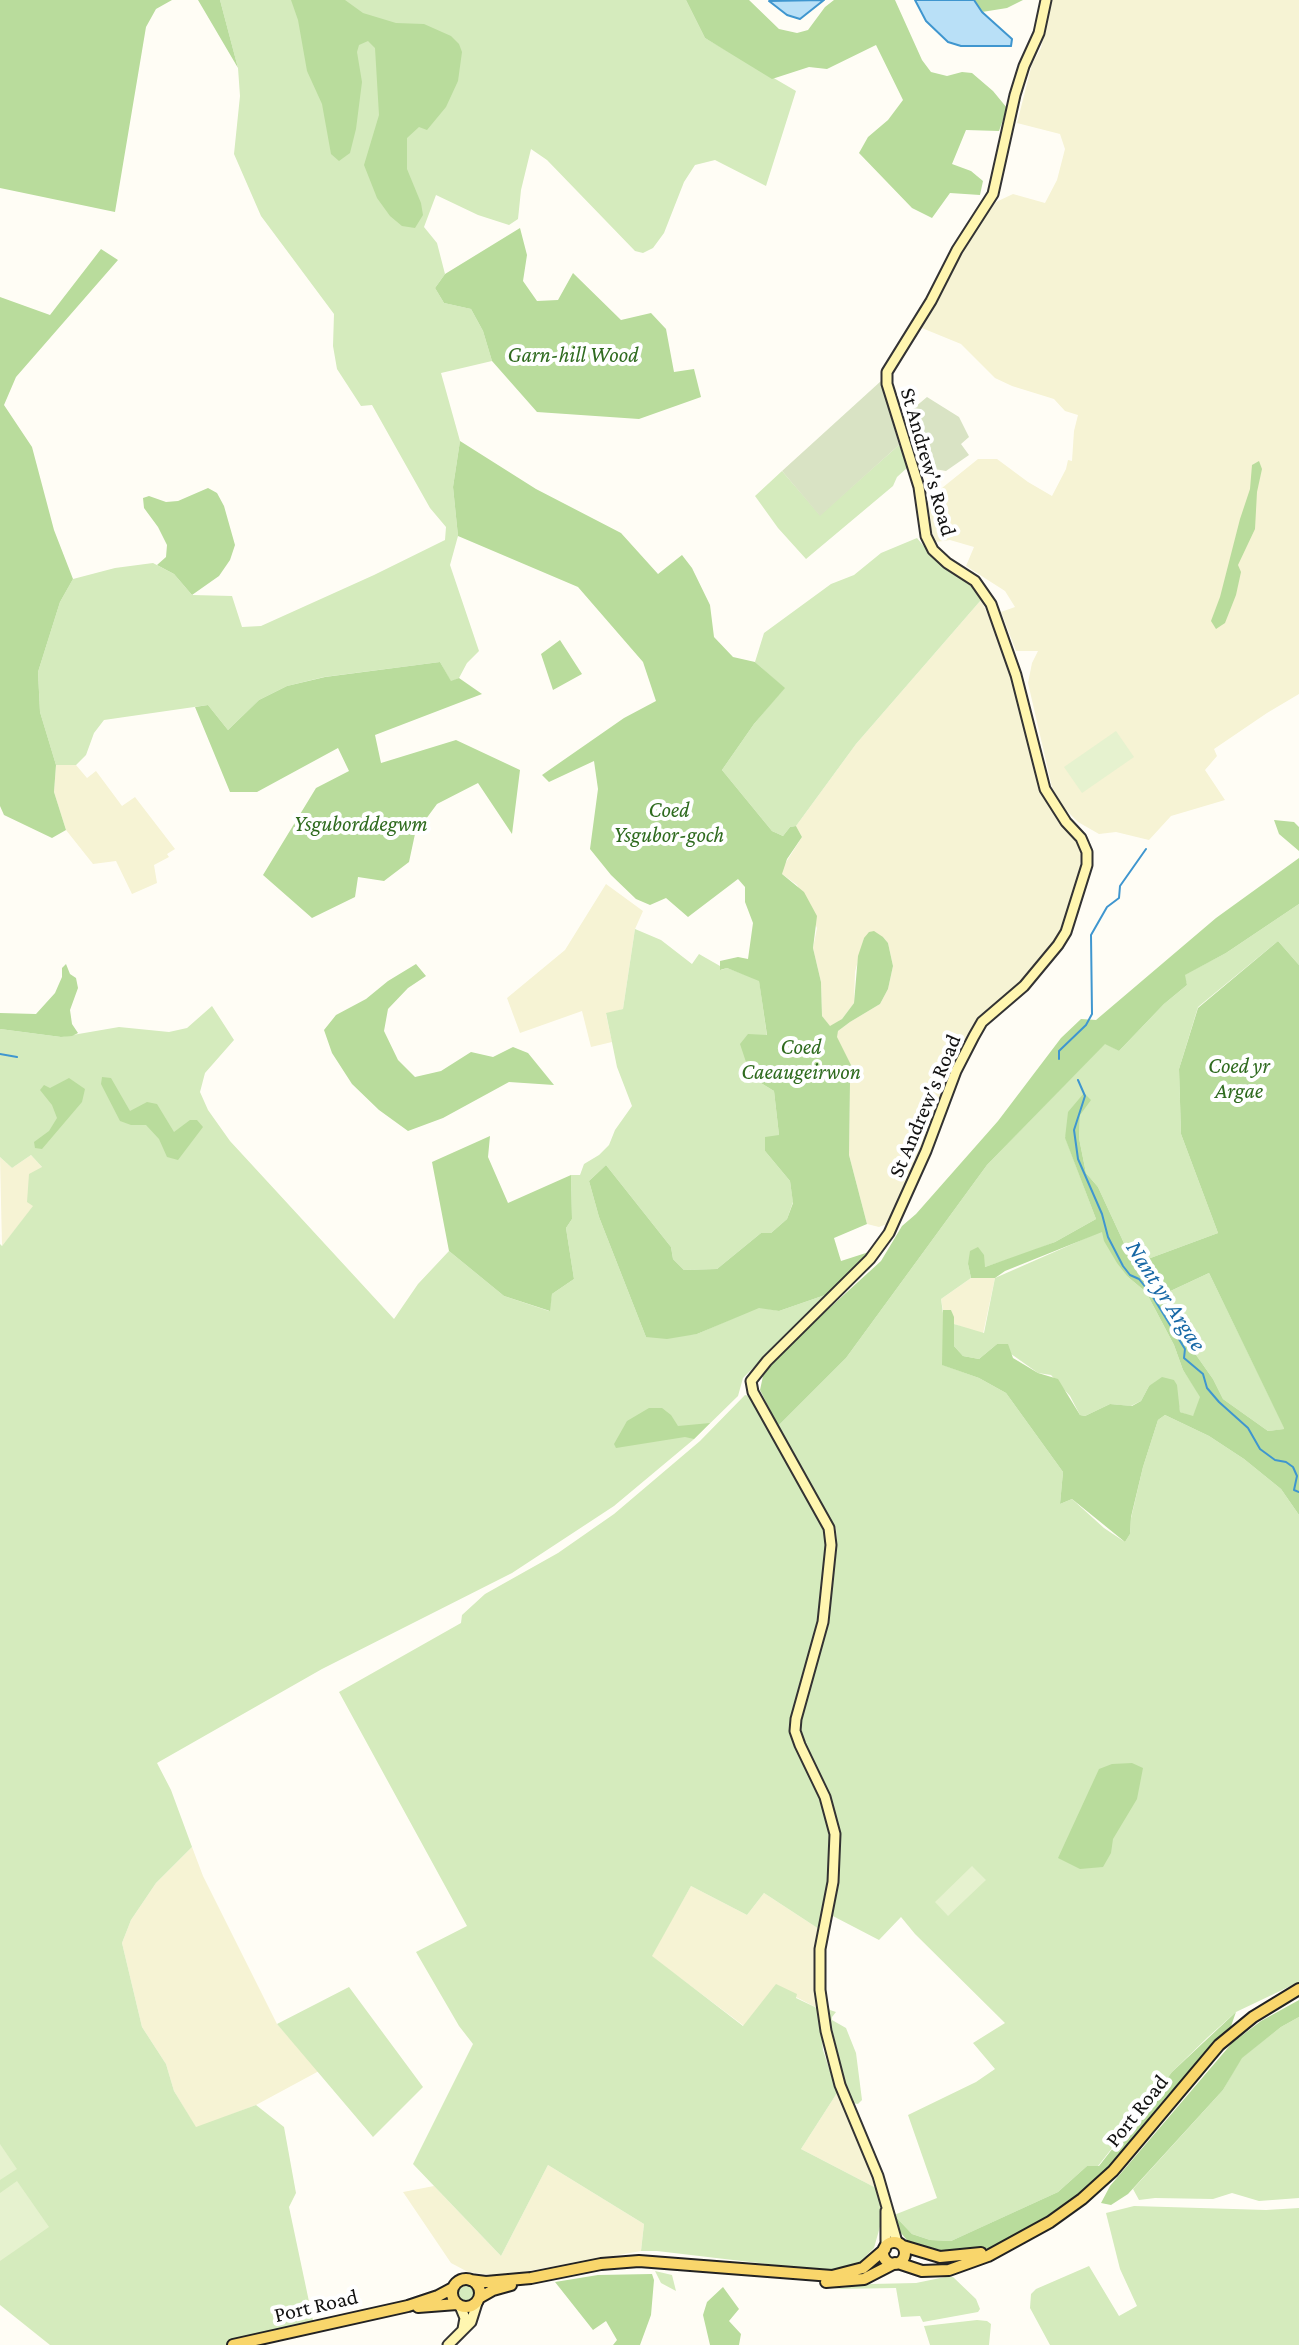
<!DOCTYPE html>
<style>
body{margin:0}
canvas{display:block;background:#fffdf5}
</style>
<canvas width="1299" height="2345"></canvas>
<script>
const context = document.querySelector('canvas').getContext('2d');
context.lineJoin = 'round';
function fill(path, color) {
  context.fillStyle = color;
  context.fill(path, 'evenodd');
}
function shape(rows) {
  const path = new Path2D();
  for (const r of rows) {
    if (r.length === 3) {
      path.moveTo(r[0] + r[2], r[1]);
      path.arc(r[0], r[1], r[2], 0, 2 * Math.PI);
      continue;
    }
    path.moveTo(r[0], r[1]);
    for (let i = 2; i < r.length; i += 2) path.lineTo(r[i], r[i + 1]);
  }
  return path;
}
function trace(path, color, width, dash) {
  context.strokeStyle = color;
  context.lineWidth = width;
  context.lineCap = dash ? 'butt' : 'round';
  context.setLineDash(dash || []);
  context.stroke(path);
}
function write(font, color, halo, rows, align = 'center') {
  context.font = font + ' "Crimson Pro",serif';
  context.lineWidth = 8;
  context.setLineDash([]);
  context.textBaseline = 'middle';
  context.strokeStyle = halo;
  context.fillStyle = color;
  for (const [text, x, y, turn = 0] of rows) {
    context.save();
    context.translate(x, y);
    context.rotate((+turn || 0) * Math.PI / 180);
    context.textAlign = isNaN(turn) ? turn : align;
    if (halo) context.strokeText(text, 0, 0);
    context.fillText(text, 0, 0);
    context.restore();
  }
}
fill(shape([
 [1051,0,1299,0,1299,694,1267,713,1214,749,1217,756,1205,770,1225,800,1171,816,1149,840,1116,832,1099,834,1078,822,1061,805,1052,787,1028,683,1032,663,1038,651,1016,651,1001,612,1015,607,1005,591,966,566,974,547,950,540,936,542,931,530,928,497,929,492,942,488,978,459,997,459,1028,482,1052,496,1066,469,1068,460,1072,461,1074,431,1078,415,1065,411,1054,399,1012,386,995,378,961,344,917,326,956,257,996,202,1013,194,1045,203,1057,180,1065,149,1060,134,1017,123,1032,64,1041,48],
 [981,600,1002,646,1038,771,1061,821,1076,840,1081,851,1079,881,1063,934,1032,975,999,1002,950,1078,911,1180,890,1223,879,1227,867,1224,849,1155,850,1083,853,1069,836,1037,838,1031,850,1022,880,1004,888,989,893,966,888,943,883,937,864,938,855,972,854,1003,842,1019,830,1027,822,1016,821,982,813,948,817,928,797,885,782,874,783,867,802,837,796,826,856,744],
 [56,765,76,765,87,778,96,771,122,806,135,797,175,849,167,854,169,857,154,865,157,883,132,894,116,861,93,864,66,830,54,792],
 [606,884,643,911,635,929,623,1009,606,1014,612,1042,591,1047,582,1011,520,1033,507,998,565,950],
 [31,1155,42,1167,34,1206,2,1246,0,1157,12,1168],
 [971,1278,995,1278,983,1334,954,1324,951,1310,943,1310,941,1299],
 [192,1847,203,1876,277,2024,319,2071,256,2105,196,2128,174,2091,166,2064,142,2027,122,1943,131,1920,156,1883],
 [691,1886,747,1915,764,1893,819,1929,819,2009,796,1997,744,2026,651,1956],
 [837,2093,866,2157,878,2189,801,2149],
 [548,2165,644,2224,641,2251,500,2276,468,2272,451,2263,403,2192,434,2186,501,2256]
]), '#f6f3d4');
fill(shape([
 [220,0,686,0,705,38,796,91,766,186,715,160,695,165,684,182,664,233,653,248,643,253,635,251,547,160,531,149,521,190,518,219,509,225,478,215,436,195,424,227,437,243,445,274,435,288,444,303,471,309,483,331,492,361,441,373,460,441,453,487,458,536,450,565,479,651,467,663,459,678,451,682,440,662,324,677,287,686,259,700,228,730,208,705,104,720,94,733,86,755,76,765,56,765,40,712,38,672,60,602,73,579,115,568,153,563,174,574,192,595,232,596,242,627,261,626,374,575,445,540,446,527,430,508,372,405,361,406,337,369,333,346,334,314,261,216,234,154,240,96,238,68],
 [899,445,908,467,897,477,893,486,806,559,778,528,755,496,782,471,820,515],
 [917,538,933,557,974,588,981,600,856,744,796,826,790,827,783,836,772,831,722,770,754,724,784,688,755,662,764,633,831,584,854,575,881,553],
 [1299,904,1299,965,1278,941,1198,1007,1179,1069,1181,1134,1218,1233,1137,1263,1129,1254,1098,1187,1086,1173,1079,1138,1080,1115,1065,1137,1096,1219,1055,1242,1027,1253,985,1267,968,1264,971,1278,941,1299,945,1327,943,1365,979,1378,1006,1393,1063,1472,1060,1504,1072,1499,1104,1528,1125,1542,1130,1534,1131,1518,1143,1467,1158,1420,1165,1415,1209,1436,1244,1459,1281,1489,1299,1515,1299,1982,1236,2012,1208,2037,1172,2072,1098,2166,1087,2166,1058,2192,973,2231,951,2241,930,2240,912,2234,894,2215,937,2198,908,2115,976,2082,995,2069,973,2043,1005,2023,915,1934,901,1917,879,1940,829,1914,840,1855,837,1818,801,1737,800,1721,830,1607,837,1545,836,1528,805,1479,778,1426,846,1358,987,1165,1105,1043,1119,1051,1164,1004,1187,985,1184,975,1226,953],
 [635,929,661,940,692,964,699,954,720,966,721,970,727,968,759,980,767,1036,751,1077,774,1091,779,1135,765,1151,790,1181,793,1202,787,1219,771,1233,761,1233,717,1269,684,1270,673,1259,671,1247,606,1165,589,1181,599,1217,646,1337,697,1334,759,1307,779,1311,828,1294,743,1378,738,1396,693,1440,614,1506,512,1573,322,1669,157,1763,171,1790,192,1847,156,1883,131,1920,122,1943,142,2027,166,2064,174,2091,196,2127,256,2105,284,2127,296,2193,289,2207,315,2330,247,2345,50,2345,0,2305,0,1244,2,1246,33,1206,27,1202,29,1174,42,1167,31,1155,12,1168,0,1157,0,1029,61,1037,119,1027,169,1032,187,1028,212,1006,234,1040,205,1073,200,1092,208,1110,230,1141,394,1319,418,1284,449,1251,504,1296,549,1311,552,1294,574,1279,566,1228,572,1219,571,1175,580,1175,584,1164,599,1155,609,1145,615,1130,632,1106,617,1067,606,1013,623,1009],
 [1102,1231,1128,1277,1146,1292,1174,1345,1183,1370,1201,1397,1193,1417,1180,1412,1174,1380,1149,1386,1141,1401,1131,1406,1110,1404,1085,1416,1080,1415,1070,1396,1051,1375,1038,1373,997,1344,979,1359,963,1356,954,1346,954,1324,984,1333,995,1278],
 [1209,1273,1285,1429,1268,1431,1223,1399,1213,1379,1163,1308,1164,1294],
 [745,1395,752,1397,820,1513,827,1536,820,1615,794,1705,791,1726,822,1798,832,1840,829,1878,819,1929,764,1893,747,1915,691,1886,652,1956,743,2026,776,1984,797,1994,796,1998,819,2009,823,2050,837,2093,801,2149,878,2189,883,2205,881,2223,874,2248,860,2262,838,2269,826,2271,657,2251,641,2251,644,2224,548,2165,501,2256,413,2164,473,2044,459,2026,416,1952,467,1926,339,1692,461,1623,462,1615,485,1594,558,1553,614,1514,700,1441],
 [349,1987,423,2087,373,2137,277,2024],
 [825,2000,830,2010,836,2012,832,2017,832,2020,846,2028,856,2053,862,2100,858,2104,852,2103,847,2091],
 [1299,2017,1299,2198,1259,2201,1232,2193,1213,2199,1155,2198,1139,2200,1133,2189,1223,2090,1241,2058,1281,2027],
 [1134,2206,1266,2210,1299,2208,1299,2345,1050,2345,1030,2308,1031,2294,1036,2289,1089,2266,1119,2316,1137,2306,1120,2269,1106,2213],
 [655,2271,672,2275,676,2291,661,2283],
 [945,2277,953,2277,976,2299,980,2309,978,2312,923,2322,920,2316,901,2317,896,2288,834,2289,871,2284,916,2283],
 [465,2294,9],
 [977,2320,987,2321,991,2324,989,2345,930,2345,924,2326]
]), '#d5ebbd');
fill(shape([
 [0,0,172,0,156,9,146,27,115,212,0,188],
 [198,0,220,0,238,68],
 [291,0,345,0,363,13,396,23,424,24,451,36,459,44,462,52,458,81,446,107,427,130,419,127,407,138,407,169,421,203,423,215,415,228,402,226,390,216,377,198,364,165,379,115,375,48,368,41,359,45,357,52,362,82,356,129,350,153,339,161,331,154,322,104,307,71,298,20],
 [686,0,749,0,779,29,797,33,808,30,825,7,834,0,895,0,922,60,931,72,947,76,962,72,972,73,993,91,1007,108,999,131,966,130,952,164,971,171,983,181,980,195,950,193,932,218,912,208,859,153,868,137,888,120,903,100,876,45,827,69,809,67,772,79,705,38],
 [974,0,1023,0,1007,8,982,12],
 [520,228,527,255,523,281,537,301,558,300,573,273,621,320,651,313,666,329,674,372,694,369,701,397,639,419,537,412,492,361,483,331,471,309,444,303,435,288,445,274],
 [101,249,118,260,16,377,4,405,32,447,54,530,73,579,60,602,38,672,40,712,56,765,54,792,66,830,52,838,4,815,0,806,0,297,50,315],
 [460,441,536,489,621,533,658,574,682,555,692,568,710,605,714,637,733,657,755,662,785,688,754,724,722,770,772,831,783,836,790,827,796,826,802,837,787,859,782,874,804,892,817,916,813,948,821,982,822,1016,830,1026,842,1019,854,1003,858,956,864,938,869,932,874,931,883,937,888,943,893,966,888,989,880,1004,850,1022,838,1031,837,1037,853,1069,850,1083,849,1155,867,1224,834,1238,841,1261,869,1252,828,1294,779,1311,759,1308,697,1334,667,1339,646,1337,599,1217,589,1181,606,1165,671,1247,673,1259,684,1270,717,1269,761,1233,771,1233,787,1219,793,1203,790,1181,765,1151,765,1137,779,1135,774,1091,751,1077,740,1044,748,1034,767,1035,759,981,727,968,720,970,720,961,738,957,748,959,753,923,745,902,745,887,738,879,688,917,666,898,650,905,636,899,611,875,590,849,598,789,594,761,549,782,542,775,624,718,656,701,643,662,578,587,458,536,453,487],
 [1259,461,1262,469,1257,492,1255,529,1238,565,1241,572,1236,595,1225,623,1216,629,1211,621,1220,597,1240,519,1250,489,1252,465],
 [208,488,217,493,224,506,235,545,230,560,219,576,192,595,174,574,157,565,166,557,167,545,158,527,144,508,143,498,149,496,166,502,178,501],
 [560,640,582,674,553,690,541,654],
 [440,662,451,681,459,678,482,694,375,735,381,763,456,740,520,770,512,834,478,783,437,804,415,834,409,862,384,881,358,877,355,897,312,918,263,875,316,788,349,771,338,748,257,792,230,792,195,707,208,705,228,730,259,700,287,686,325,677],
 [1274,820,1294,822,1299,827,1299,851,1279,834],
 [1299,858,1299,904,1226,953,1185,975,1187,985,1164,1004,1119,1051,1105,1044,987,1165,846,1358,778,1426,760,1390,763,1376,779,1354,881,1261,902,1226,916,1214,998,1121,1061,1038,1081,1019,1096,1020,1216,918],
 [1278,941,1299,965,1299,1515,1281,1489,1244,1459,1209,1436,1165,1415,1158,1420,1143,1467,1131,1517,1130,1534,1125,1542,1072,1499,1060,1504,1063,1472,1006,1393,979,1378,942,1365,943,1310,951,1310,954,1317,954,1346,963,1356,979,1359,997,1344,1008,1344,1013,1358,1038,1373,1058,1379,1080,1415,1085,1416,1110,1404,1132,1406,1141,1401,1149,1386,1162,1377,1174,1380,1177,1385,1180,1412,1193,1416,1200,1397,1183,1370,1174,1345,1146,1292,1128,1277,1117,1263,1104,1241,1102,1232,1005,1271,995,1278,971,1278,968,1264,970,1251,978,1247,984,1255,985,1267,1055,1242,1096,1219,1065,1138,1068,1112,1084,1093,1091,1100,1080,1115,1079,1138,1086,1173,1098,1187,1129,1254,1137,1263,1218,1233,1181,1134,1179,1069,1198,1008],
 [1209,1273,1284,1428,1284,1429,1268,1431,1223,1399,1213,1379,1163,1308,1164,1294],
 [66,964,70,974,76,978,78,988,70,1010,72,1024,78,1033,72,1036,61,1037,0,1029,0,1013,36,1014,55,993,62,977,62,968],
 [416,964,426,976,408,988,388,1009,384,1031,398,1060,415,1077,441,1071,471,1052,493,1057,513,1047,528,1053,554,1085,509,1082,443,1118,408,1131,379,1110,352,1084,332,1053,324,1030,336,1015,366,999,388,981],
 [102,1077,111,1078,130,1111,147,1102,157,1104,174,1132,190,1120,197,1120,203,1127,178,1160,167,1157,159,1139,146,1125,131,1125,120,1121,101,1084],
 [69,1078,85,1089,82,1102,42,1149,35,1148,34,1142,49,1131,57,1118,52,1105,40,1090,44,1085,50,1088],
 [490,1136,488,1157,508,1203,571,1175,572,1219,566,1228,574,1279,552,1294,550,1311,504,1296,449,1251,432,1162],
 [649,1408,662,1408,671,1415,678,1426,710,1423,694,1439,685,1437,616,1448,614,1444,627,1421],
 [1132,1763,1143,1768,1137,1799,1113,1839,1111,1853,1103,1867,1080,1869,1058,1858,1099,1769,1112,1764],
 [1299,2000,1299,2017,1281,2027,1242,2058,1223,2090,1128,2194,1111,2205,1101,2203,1110,2186,1232,2043,1261,2021],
 [1236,2012,1230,2029,1166,2097,1116,2160,1086,2189,1041,2220,991,2248,953,2252,911,2245,896,2227,894,2215,912,2234,930,2240,951,2241,1058,2192,1087,2166,1099,2166,1172,2072],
 [652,2274,654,2280,651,2315,640,2345,613,2345,617,2340,606,2321,593,2330,555,2282,598,2275],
 [723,2287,739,2309,729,2321,741,2334,739,2345,710,2345,703,2315,707,2302]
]), '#b9dc9c');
fill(shape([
 [881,381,899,445,820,516,782,471],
 [927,397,959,417,969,437,961,444,969,455,946,471,918,466,902,418]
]), '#d9e3c4');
fill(shape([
 [1116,731,1134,757,1082,793,1064,767],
 [972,1866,986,1880,948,1916,935,1902],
 [0,2144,17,2169,0,2180],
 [17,2181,49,2227,0,2261,0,2193]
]), '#e6f2cf');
const water = shape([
 [824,0,800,19,787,15,769,1,824,0],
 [915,0,974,0,982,12,1012,39,1011,46,961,46,948,42,926,21,915,0]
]);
fill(water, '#b9e0f7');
trace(water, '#3f96cf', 2);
trace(shape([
 [0,1054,17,1057],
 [1059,1059,1059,1051,1086,1025,1092,1014,1091,935,1107,907,1119,898,1120,886,1146,849],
 [1078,1080,1085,1096,1074,1130,1078,1159,1102,1214,1108,1237,1123,1266,1130,1275,1139,1279,1151,1294,1185,1349,1184,1358,1203,1374,1207,1388,1219,1402,1248,1428,1260,1449,1275,1460,1286,1462,1293,1467,1297,1476,1294,1490,1299,1492]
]), '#3f96cf', 2);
const secondary = shape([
 [897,2242,878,2176,840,2085,826,2031,820,1990,820,1949,833,1882,835,1834,825,1797,800,1745,795,1731,796,1719,823,1622,831,1545,829,1528,753,1392,751,1381,767,1361,870,1259,889,1233,926,1151,956,1071,974,1036,982,1022,1024,986,1058,945,1066,932,1087,865,1087,852,1081,838,1066,822,1045,789,1016,675,991,604,975,581,947,563,933,550,926,536,919,487,887,384,887,372,931,301,957,250,993,194,1015,95,1024,66,1039,33,1046,0],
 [886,2247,886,2211],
 [460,2306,465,2318,463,2329],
 [448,2345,471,2322,477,2303]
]);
const primary = shape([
 [894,2253,11],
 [903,2246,940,2257,981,2253],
 [898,2263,922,2271,949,2270,988,2256,1050,2222,1082,2199,1113,2171,1219,2045,1253,2017,1299,1989],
 [466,2293,14],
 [470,2280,486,2282,531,2278,601,2264,639,2261,832,2276,863,2268,885,2249],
 [826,2282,864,2279,895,2263],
 [479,2298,493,2290,511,2285],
 [418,2307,457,2304],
 [233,2345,408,2306,438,2296,453,2288]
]);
trace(secondary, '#333', 13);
trace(primary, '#222', 14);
trace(secondary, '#fff6b0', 9);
trace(primary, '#f9d66b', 10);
write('italic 22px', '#2f6b1f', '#fff', [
 ["Garn-hill Wood",573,355],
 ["Coed",669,810],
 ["Ysgubor-goch",669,835],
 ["Ysguborddegwm",361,824],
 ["Coed",801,1047],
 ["Caeaugeirwon",801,1072],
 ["Coed yr",1239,1066],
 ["Argae",1239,1091]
]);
write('22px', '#111', '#fff', [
 ["St Andrew's Road",928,462,74],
 ["St Andrew's Road",925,1106,-67],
 ["Port Road",1137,2111,-51],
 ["Port Road",316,2306,-13]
]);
write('italic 24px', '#1768a6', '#fff', [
 ["Nant yr Argae",1166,1296,57]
]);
</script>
